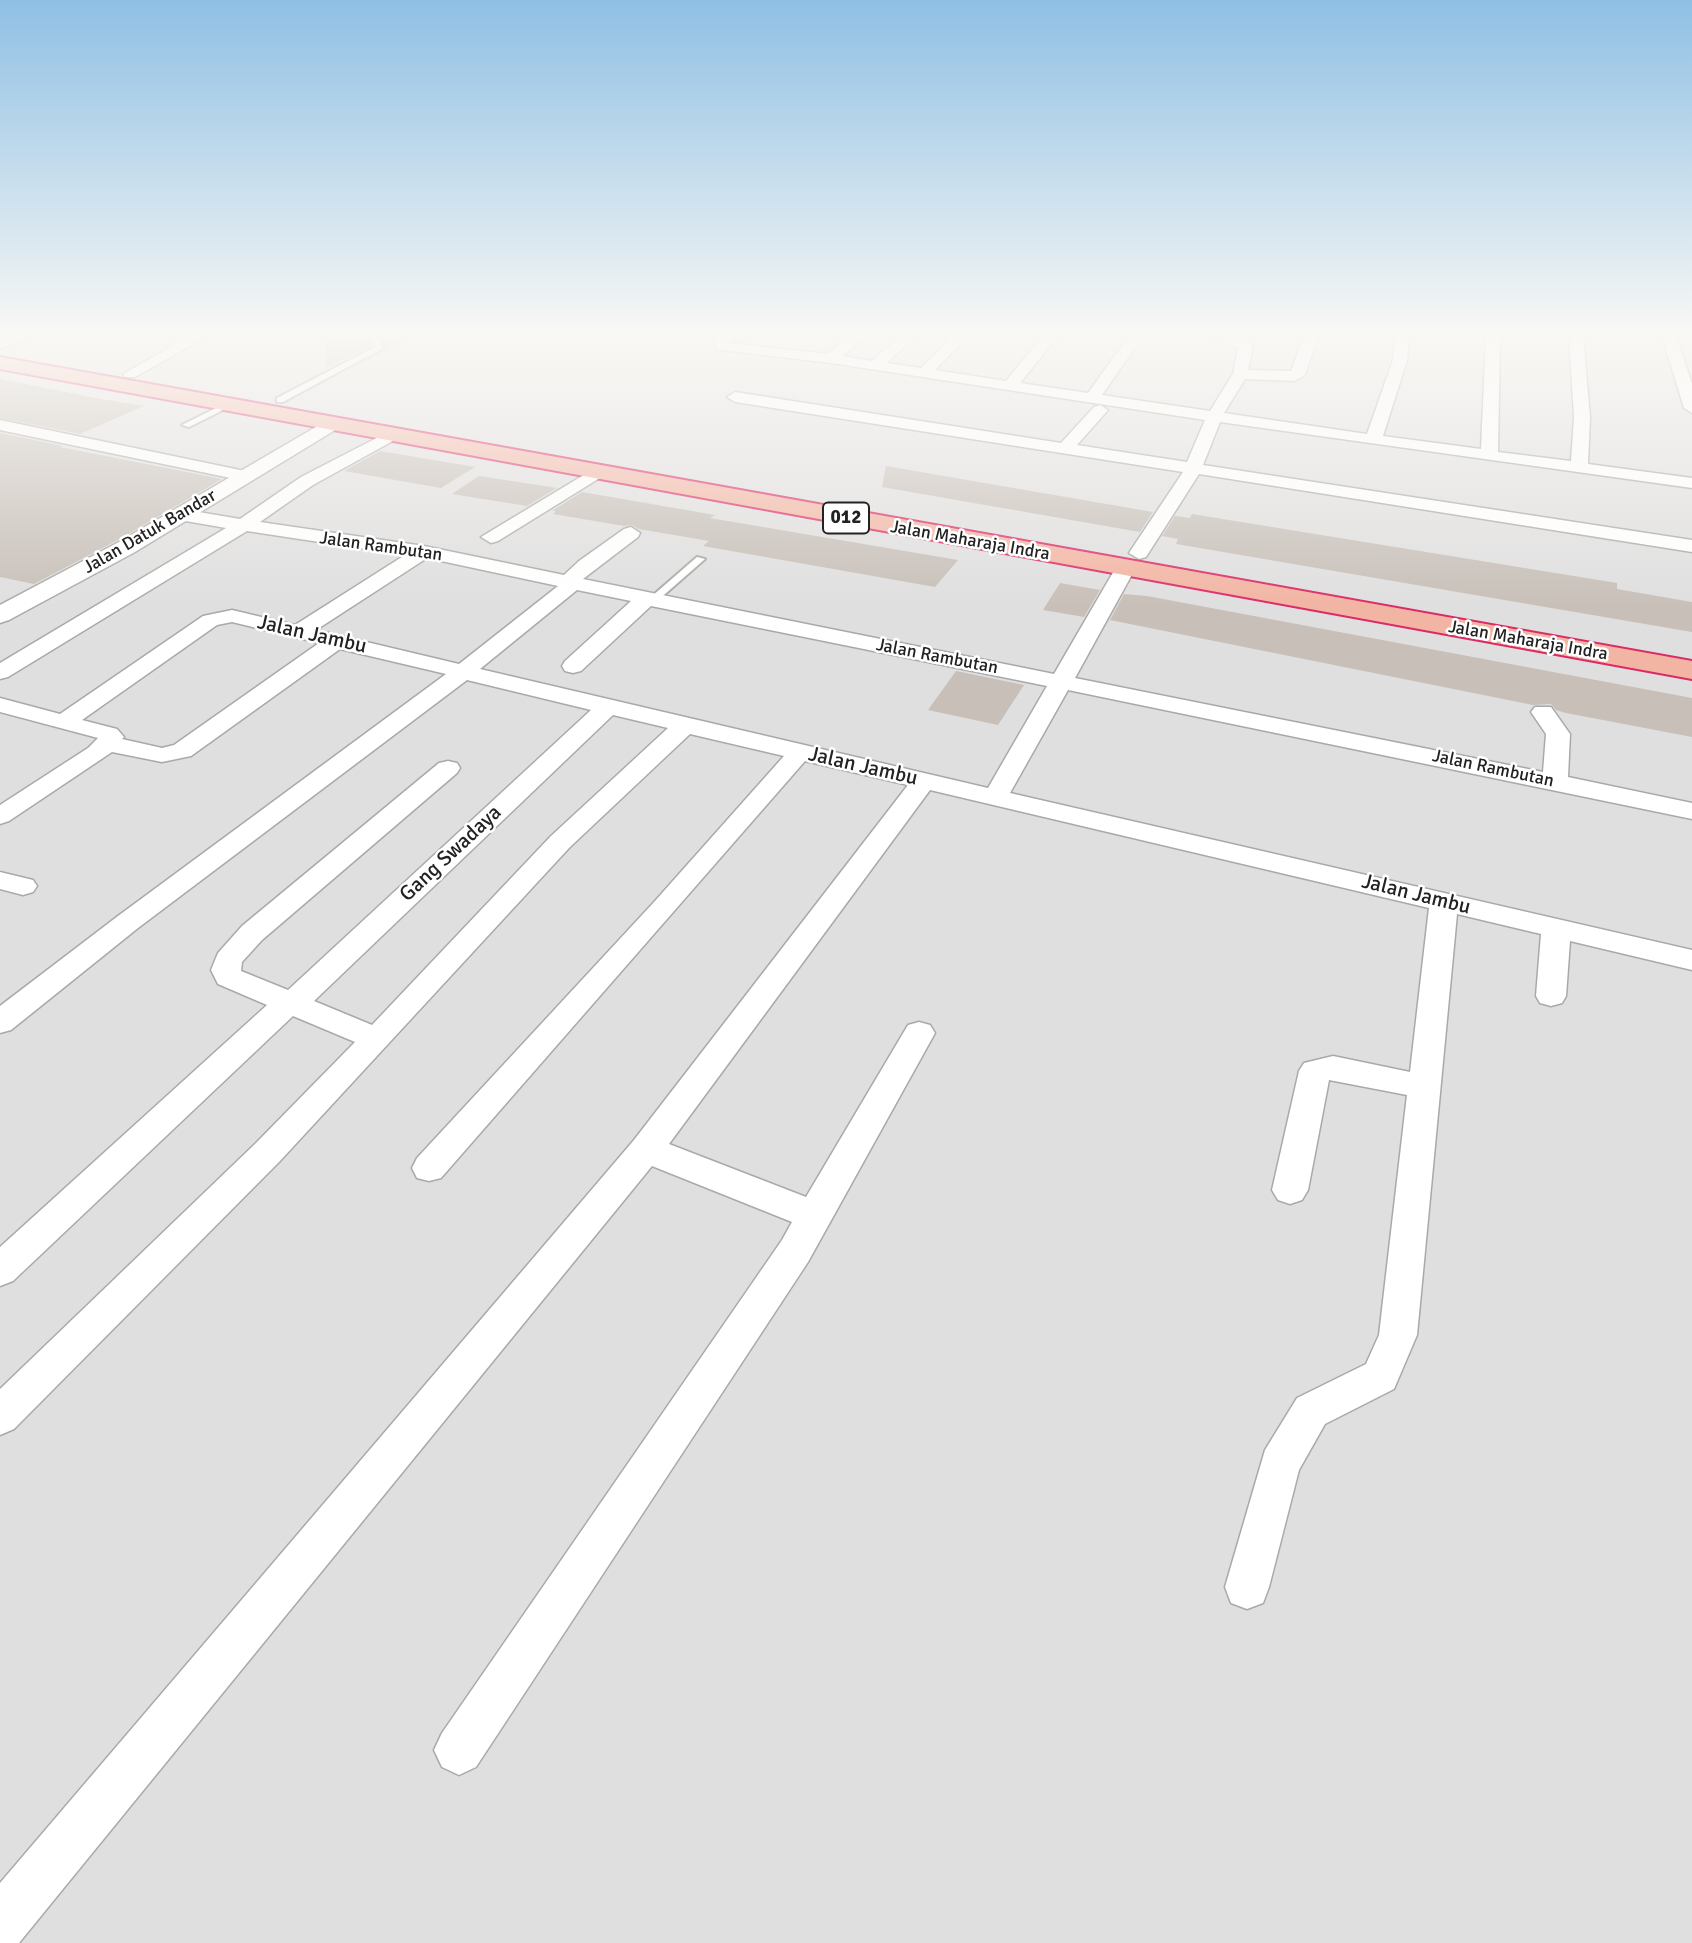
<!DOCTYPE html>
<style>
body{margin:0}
canvas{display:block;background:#f2efe9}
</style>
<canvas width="1692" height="1943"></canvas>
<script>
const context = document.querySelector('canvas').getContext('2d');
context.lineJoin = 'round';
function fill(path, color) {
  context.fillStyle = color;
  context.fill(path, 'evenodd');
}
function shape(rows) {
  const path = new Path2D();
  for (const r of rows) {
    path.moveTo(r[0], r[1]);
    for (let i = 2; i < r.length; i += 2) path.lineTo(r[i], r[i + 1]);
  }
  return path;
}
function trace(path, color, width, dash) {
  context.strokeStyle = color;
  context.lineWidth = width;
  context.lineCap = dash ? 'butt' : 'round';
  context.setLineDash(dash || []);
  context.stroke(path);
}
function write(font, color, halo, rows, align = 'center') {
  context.font = font + ' Signika,sans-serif';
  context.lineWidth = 5;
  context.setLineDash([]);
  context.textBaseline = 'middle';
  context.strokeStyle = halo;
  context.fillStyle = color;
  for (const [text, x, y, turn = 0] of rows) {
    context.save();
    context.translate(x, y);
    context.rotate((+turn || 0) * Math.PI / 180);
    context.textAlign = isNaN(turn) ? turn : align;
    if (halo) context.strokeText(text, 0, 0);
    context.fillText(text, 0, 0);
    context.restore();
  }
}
fill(shape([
 [0,336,1692,336,1692,1943,0,1943]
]), '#e0dfdf');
fill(shape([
 [327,336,368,336,373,345,325,369],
 [379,336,414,336,345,372,384,350,385,347],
 [0,379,101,399,144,406,80,434,0,418],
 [0,433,63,446,60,447,222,479,118,540,34,584,0,577],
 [380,451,475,467,441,488,344,471],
 [886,466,1153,512,1140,532,882,487],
 [479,476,557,488,527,506,452,494],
 [582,492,715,515,710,518,958,560,935,587,703,546,709,541,639,529,632,525,624,526,553,514,556,511,552,511],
 [1192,514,1617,583,1617,589,1692,602,1692,632,1176,544,1178,539,1162,536,1175,516,1190,518],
 [1060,583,1100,590,1084,617,1043,610],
 [1124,594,1147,596,1692,698,1692,737,1566,713,1556,710,1551,704,1533,705,1110,620],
 [956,671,1024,685,998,725,928,710]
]), '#c7bfb8');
const service = shape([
 [370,336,376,336,383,348,283,402,277,402,277,398,377,346,370,336],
 [228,402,235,404,189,427,182,425,228,402],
 [697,557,705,559,657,601,651,601,651,597,697,557]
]);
const minor = shape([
 [12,336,33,336,0,349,0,340,12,336],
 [190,336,208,336,135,377,125,377,123,374,190,336],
 [720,336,736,336,729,343,828,354,849,336,865,336,843,356,872,361,900,336,916,336,887,363,921,368,953,336,968,336,935,370,1006,381,1043,336,1058,336,1020,383,1088,393,1129,336,1143,336,1102,395,1210,411,1233,374,1238,348,1214,336,1234,336,1251,343,1253,346,1248,370,1291,371,1304,336,1318,336,1305,375,1294,381,1245,379,1224,413,1367,434,1393,360,1395,336,1409,336,1407,360,1383,436,1481,449,1486,336,1500,336,1498,452,1571,461,1574,417,1569,336,1583,336,1590,417,1588,464,1692,478,1692,488,1220,422,1203,465,1692,540,1692,552,1199,474,1146,557,1139,559,1129,553,1183,472,735,402,727,397,735,392,1061,443,1094,407,1100,405,1108,410,1077,445,1187,462,1205,420,831,363,722,350,717,349,714,342,720,336],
 [1662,336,1676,336,1692,384,1692,413,1684,408,1662,336],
 [0,420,245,471,254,476,245,481,0,430,0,420],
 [394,429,400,431,402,434,400,437,313,485,260,522,424,546,564,575,579,561,624,529,631,527,640,533,638,537,583,579,1054,674,1115,569,1118,565,1125,563,1132,565,1135,569,1075,678,1543,772,1546,734,1531,712,1535,707,1551,707,1570,734,1568,777,1692,803,1692,819,1068,690,1010,793,1692,950,1692,970,1570,941,1566,996,1562,1003,1551,1006,1540,1003,1536,996,1541,934,1457,914,1417,1335,1394,1389,1325,1424,1299,1470,1269,1587,1263,1603,1247,1609,1231,1603,1225,1587,1265,1450,1297,1398,1366,1364,1379,1335,1407,1095,1329,1080,1308,1190,1302,1200,1290,1204,1278,1200,1272,1190,1299,1071,1304,1063,1333,1056,1410,1072,1429,908,930,790,669,1144,806,1197,908,1025,919,1022,930,1025,935,1033,808,1262,476,1767,459,1775,442,1767,434,1750,442,1733,782,1240,792,1222,652,1166,19,1943,0,1943,0,1883,634,1140,908,785,805,761,441,1178,429,1181,417,1178,412,1168,417,1158,655,901,784,756,690,734,569,848,280,1161,14,1429,0,1435,0,1389,256,1143,355,1042,293,1016,13,1281,0,1286,0,1247,267,1005,218,984,211,970,218,953,242,926,439,763,448,761,457,763,460,768,457,773,262,940,242,962,241,971,288,990,591,710,467,680,138,928,11,1030,0,1033,0,1006,118,916,446,674,340,649,191,756,162,762,112,752,9,821,0,824,0,805,88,748,98,738,0,712,0,698,60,714,203,616,232,610,295,625,405,555,247,531,8,677,0,679,0,663,226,528,174,519,172,515,174,511,181,509,240,519,301,477,394,429],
 [427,558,558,586,459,664,316,630,427,558],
 [577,590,631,601,565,661,562,666,565,671,573,673,581,671,651,606,1047,686,988,788,480,669,577,590],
 [232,622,319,643,174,745,162,748,122,739,124,737,117,729,82,720,217,625,232,622],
 [613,715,668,728,551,836,372,1025,314,1001,613,715],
 [597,467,606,472,603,476,498,541,491,543,481,537,597,467],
 [0,872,33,880,37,886,33,892,23,895,0,889,0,872]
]);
const tertiary = shape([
 [333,417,340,419,343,423,340,427,135,552,9,620,0,623,0,605,119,542,333,417]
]);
const trunk = shape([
 [0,357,1692,661,1692,679,0,369,0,357]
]);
trace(service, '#a9a9a9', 4);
trace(minor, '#a9a9a9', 3);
trace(tertiary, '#a9a9a9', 3);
trace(trunk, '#dc2a67', 4);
fill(service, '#fff');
fill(minor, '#fff');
fill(tertiary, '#fff');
fill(trunk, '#f2b4a3');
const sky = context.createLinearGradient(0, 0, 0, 608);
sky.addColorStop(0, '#8fc0e4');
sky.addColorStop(0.55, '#f9f8f5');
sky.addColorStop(1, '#f9f8f500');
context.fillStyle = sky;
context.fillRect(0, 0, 1692, 608);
write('18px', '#222', '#fff', [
 ["Jalan Datuk Bandar",150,532,-30],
 ["Jalan Maharaja Indra",970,541,10],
 ["Jalan Rambutan",381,547,8],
 ["Jalan Maharaja Indra",1528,641,10],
 ["Jalan Rambutan",937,657,11],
 ["Jalan Rambutan",1493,769,12]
]);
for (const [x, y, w] of [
 [846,518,46]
]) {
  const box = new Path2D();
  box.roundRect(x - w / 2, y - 15.5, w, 31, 5);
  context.fillStyle = '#fff';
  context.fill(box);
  trace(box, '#222', 2);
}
write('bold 19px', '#222', null, [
 ["012",846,518]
]);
write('21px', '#222', '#fff', [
 ["Jalan Jambu",312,635,13],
 ["Jalan Jambu",863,767,13],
 ["Gang Swadaya",451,854,-43],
 ["Jalan Jambu",1416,895,14]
]);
</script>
